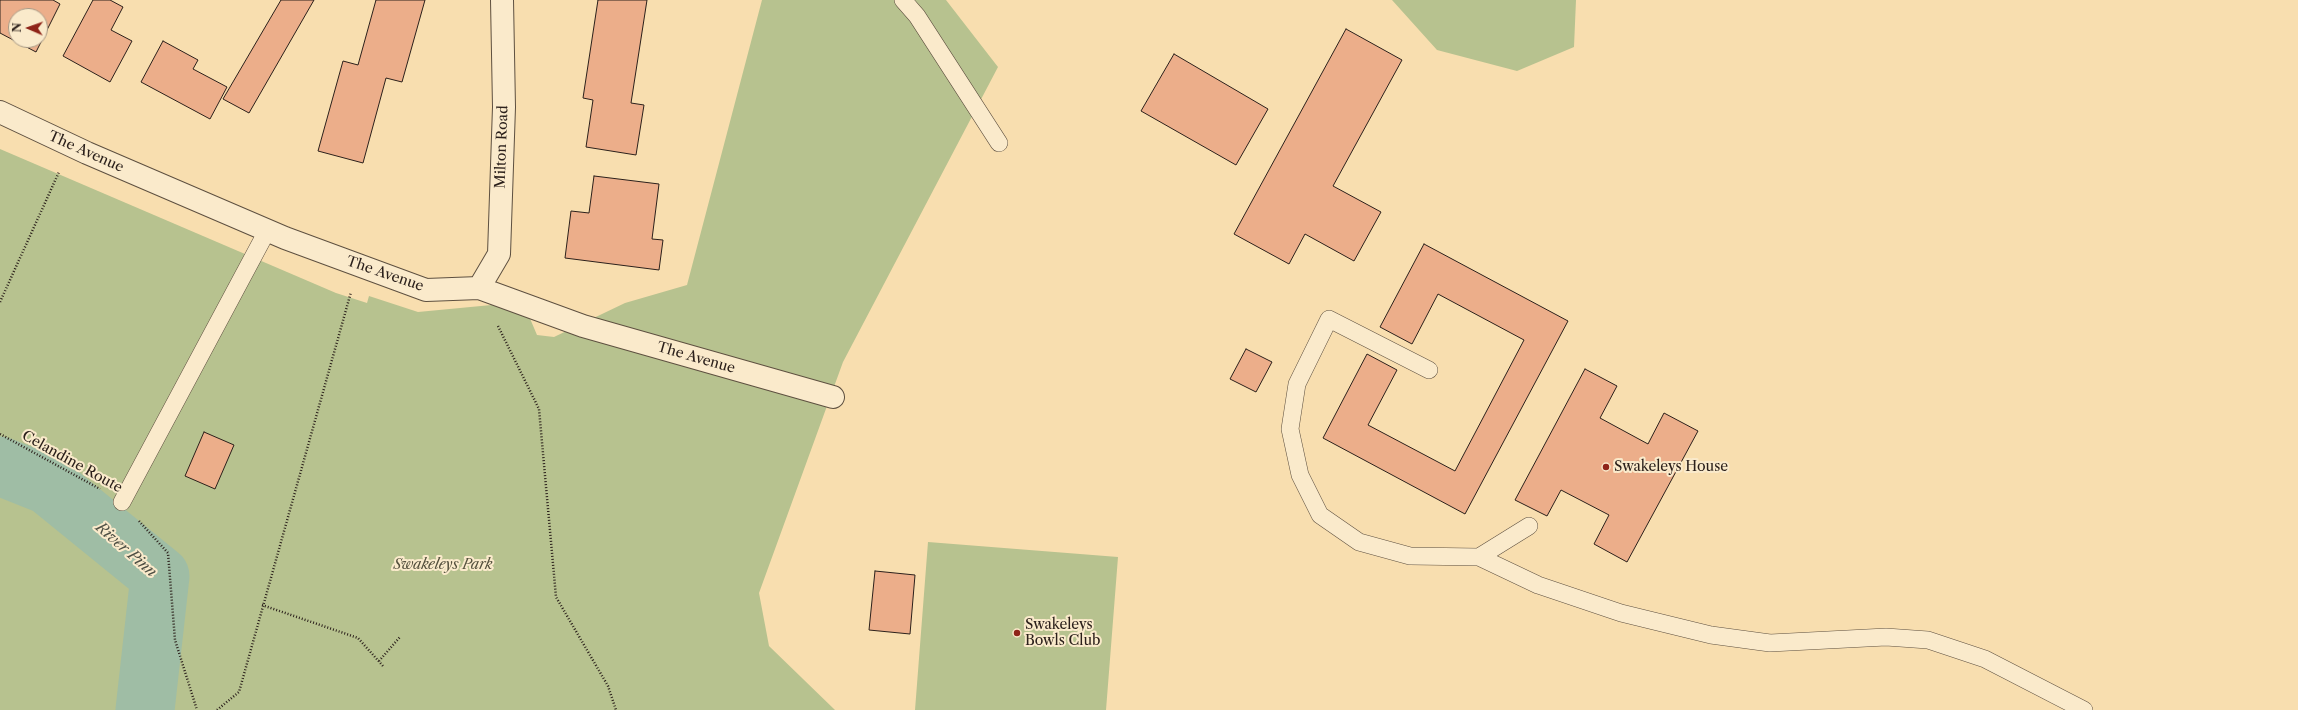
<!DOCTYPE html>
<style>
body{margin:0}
#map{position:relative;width:2298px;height:710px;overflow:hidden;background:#f8deaf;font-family:"Libre Caslon Text",serif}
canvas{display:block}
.north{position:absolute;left:8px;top:8px;width:40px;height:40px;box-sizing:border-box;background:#faeacb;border:1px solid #a79985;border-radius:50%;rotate:272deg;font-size:11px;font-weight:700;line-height:16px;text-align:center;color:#2b201b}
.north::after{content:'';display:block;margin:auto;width:14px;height:18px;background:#8f2418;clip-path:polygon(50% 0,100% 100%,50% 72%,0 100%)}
</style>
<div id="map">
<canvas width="2298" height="710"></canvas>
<div class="north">N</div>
</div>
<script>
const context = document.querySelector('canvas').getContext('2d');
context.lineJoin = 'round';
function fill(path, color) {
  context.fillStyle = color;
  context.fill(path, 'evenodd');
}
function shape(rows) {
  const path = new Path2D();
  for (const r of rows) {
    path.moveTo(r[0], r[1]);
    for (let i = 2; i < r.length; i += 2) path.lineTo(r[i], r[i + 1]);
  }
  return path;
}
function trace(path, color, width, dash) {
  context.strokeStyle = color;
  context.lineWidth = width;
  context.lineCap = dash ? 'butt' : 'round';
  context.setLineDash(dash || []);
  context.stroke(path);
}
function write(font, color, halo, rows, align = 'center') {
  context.font = font + ' "Libre Caslon Text",serif';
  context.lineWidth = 4;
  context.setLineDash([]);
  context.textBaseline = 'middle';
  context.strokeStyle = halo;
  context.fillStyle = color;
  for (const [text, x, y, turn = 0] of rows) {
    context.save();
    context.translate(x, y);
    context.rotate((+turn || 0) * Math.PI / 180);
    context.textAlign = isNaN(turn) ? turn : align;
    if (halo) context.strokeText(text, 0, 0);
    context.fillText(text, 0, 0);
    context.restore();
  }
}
fill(shape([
 [762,0,946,0,998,67,843,362,759,593,769,646,835,710,0,710,0,149,336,293,367,303,369,296,418,312,523,302,537,335,554,337,625,303,687,285],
 [1392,0,1576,0,1574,47,1517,71,1437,50],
 [928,542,1118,557,1106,710,915,710]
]), '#b7c28f');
trace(shape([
 [0,466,48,485,160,576,145,710]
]), '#9fbda5', 59);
const building = shape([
 [0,0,53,0,60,4,36,52,0,33,0,0],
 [16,16,40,16,40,40,16,40,16,16],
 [93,0,110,0,123,7,111,30,132,41,110,82,63,56,93,0],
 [281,0,314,0,249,113,223,99,281,0],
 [376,0,425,0,402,82,386,78,363,163,318,151,343,61,358,65,376,0],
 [598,0,647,0,631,103,644,105,636,155,586,147,593,100,583,98,598,0],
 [1346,29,1402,60,1333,186,1381,212,1354,261,1305,234,1289,264,1234,234,1346,29],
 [163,41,198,60,193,69,227,87,210,119,141,82,163,41],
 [1174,54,1268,109,1236,165,1141,111,1174,54],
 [594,176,659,184,652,239,663,240,659,270,565,258,571,211,589,213,594,176],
 [1424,244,1568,321,1465,514,1323,438,1367,354,1397,370,1368,425,1455,471,1524,340,1438,294,1412,344,1380,327,1424,244],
 [1246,349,1272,362,1256,392,1230,379,1246,349],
 [1585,369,1617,386,1600,418,1648,444,1664,413,1698,431,1627,562,1594,544,1609,515,1561,490,1547,516,1515,500,1585,369],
 [204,432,234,445,215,489,185,476,204,432],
 [875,571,915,575,910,634,869,630,875,571]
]);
fill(building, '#ecae8a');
trace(building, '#2b201b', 1);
const lane = shape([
 [903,0,917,16,999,143],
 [1429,370,1329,319,1297,384,1290,429,1300,475,1320,515,1359,542,1410,556,1479,557,1538,585,1621,613,1711,635,1770,643,1886,637,1928,640,1985,659,2084,710],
 [122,502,267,231],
 [1479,557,1529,526]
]);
const street = shape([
 [0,112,87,153,285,238,426,290,479,288,583,326,833,397],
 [479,288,499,254,504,107,502,0]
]);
trace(lane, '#5e5040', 18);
trace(street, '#5e5040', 24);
trace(shape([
 [0,302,59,172],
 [498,326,539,409,556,597,608,686,616,710],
 [0,434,100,489],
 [139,521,168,553,175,640,197,710],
 [262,605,358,638,383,666],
 [379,661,400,637],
 [217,710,239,692,351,292]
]), '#2b201b', 2.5, [1, 2]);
trace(lane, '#faeacb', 17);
trace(street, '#faeacb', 22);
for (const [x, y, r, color] of [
 [1606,467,4,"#8f2418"],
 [1017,633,4,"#8f2418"]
]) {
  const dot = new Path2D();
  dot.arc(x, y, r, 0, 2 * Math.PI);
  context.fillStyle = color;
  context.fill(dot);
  trace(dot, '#faeacb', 1.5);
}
write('14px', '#2b201b', '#faeacb', [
 ["Milton Road",502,147,-88],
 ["The Avenue",86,152,24],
 ["The Avenue",385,274,19],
 ["The Avenue",696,358,16],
 ["Celandine Route",72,462,29]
]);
write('14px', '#2b201b', '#faeacb', [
 ["Swakeleys House",1614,467],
 ["Swakeleys",1025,625],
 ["Bowls Club",1025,641]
], 'left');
write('italic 14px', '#55513e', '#faeacb', [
 ["Swakeleys Park",443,565]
]);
write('italic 15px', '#4e4f44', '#faeacb', [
 ["River Pinn",126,550,41]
]);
</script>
